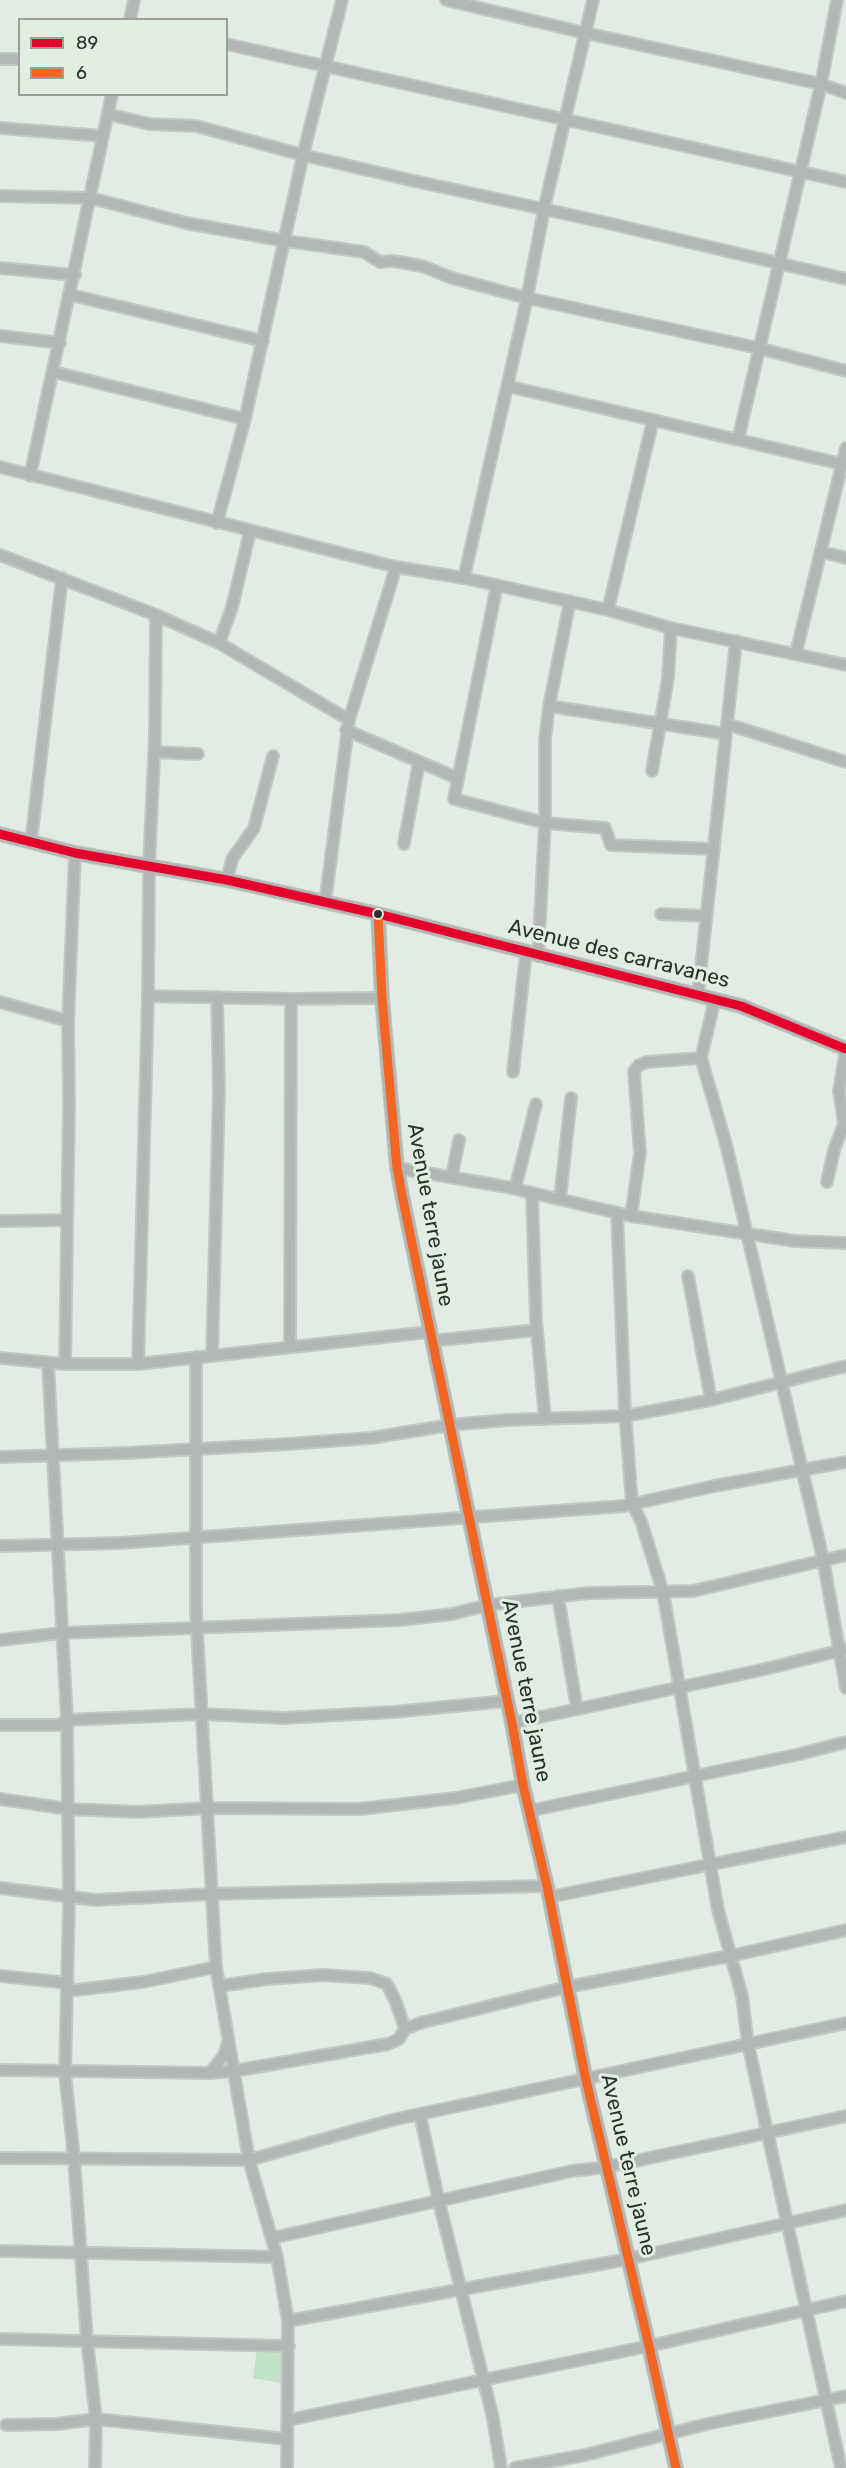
<!DOCTYPE html>
<style>
body{margin:0}
#map{position:relative;width:846px;height:2468px;overflow:hidden;background:#e2ece4;font-family:Rubik,sans-serif}
canvas{display:block}
.legend{position:absolute;left:18px;top:18px;width:210px;height:78px;box-sizing:border-box;background:#dfefe1;border:2px solid #97a398;margin:0;padding:8px 10px;list-style:none;font-size:18px;color:#2a302a}
.legend li{display:flex;align-items:center;gap:12px;height:30px}
.legend b{width:30px;border:2px solid #97a398}
</style>
<div id="map">
<canvas width="846" height="2468"></canvas>
<ul class="legend">
<li><b style="height:8px;background:#e4002b"></b>89</li>
<li><b style="height:8px;background:#f26522"></b>6</li>
</ul>
</div>
<script>
const context = document.querySelector('canvas').getContext('2d');
context.lineJoin = 'round';
function fill(path, color) {
  context.fillStyle = color;
  context.fill(path, 'evenodd');
}
function shape(rows) {
  const path = new Path2D();
  for (const r of rows) {
    path.moveTo(r[0], r[1]);
    for (let i = 2; i < r.length; i += 2) path.lineTo(r[i], r[i + 1]);
  }
  return path;
}
function trace(path, color, width, dash) {
  context.strokeStyle = color;
  context.lineWidth = width;
  context.lineCap = dash ? 'butt' : 'round';
  context.setLineDash(dash || []);
  context.stroke(path);
}
function write(font, color, halo, rows, align = 'center') {
  context.font = font + ' Rubik,sans-serif';
  context.lineWidth = 6;
  context.setLineDash([]);
  context.textBaseline = 'middle';
  context.strokeStyle = halo;
  context.fillStyle = color;
  for (const [text, x, y, turn = 0] of rows) {
    context.save();
    context.translate(x, y);
    context.rotate((+turn || 0) * Math.PI / 180);
    context.textAlign = isNaN(turn) ? turn : align;
    if (halo) context.strokeText(text, 0, 0);
    context.fillText(text, 0, 0);
    context.restore();
  }
}
fill(shape([
 [257,2348,287,2352,282,2383,253,2378]
]), '#c2e2c7');
const minor = shape([
 [446,0,585,33,821,84,846,93],
 [130,20,134,0],
 [226,44,846,182],
 [0,59,20,59],
 [108,114,149,124,196,126,303,155,410,180,603,222,846,279],
 [0,128,103,136],
 [0,196,91,198,186,223,286,241,364,252,380,262,393,261,422,266,452,278,527,298,758,348,846,371],
 [0,268,75,275],
 [71,295,263,341],
 [0,336,60,343],
 [54,372,245,419],
 [507,386,846,465],
 [738,440,821,84,837,0],
 [0,467,396,567,464,578,608,610,671,628,846,665],
 [30,476,112,94],
 [217,523,245,419,303,155,342,0],
 [822,552,846,558],
 [0,555,156,615,219,643,349,720,325,903],
 [464,578,527,298,544,209,593,0],
 [497,585,454,799,545,823,605,828,611,845,713,849],
 [608,610,653,420],
 [219,643,232,607,250,532],
 [796,653,846,448],
 [549,706,726,734],
 [349,720,396,567],
 [727,724,846,762],
 [346,730,457,778],
 [155,752,198,754],
 [652,771,668,678,671,628],
 [31,842,62,578],
 [404,844,419,762],
 [227,880,232,859,254,828,273,756],
 [661,914,705,916],
 [538,956,545,823,545,739,549,706,570,601],
 [698,995,736,641],
 [148,996,291,999,382,998],
 [715,999,701,1058,726,1144,823,1559,846,1688],
 [0,1002,68,1021],
 [513,1072,526,952],
 [397,1168,507,1187,631,1216,795,1241,845,1243],
 [452,1176,459,1140],
 [827,1182,834,1150,844,1124,839,1091,846,1048],
 [515,1189,536,1104],
 [532,1193,536,1320,545,1419],
 [560,1199,571,1098],
 [617,1213,625,1411,632,1504,641,1521,663,1592,718,1910,742,1996,748,2044,841,2468],
 [631,1216,640,1153,634,1071,639,1065,647,1062,701,1058],
 [0,1221,66,1220],
 [688,1276,711,1400],
 [431,1341,537,1330],
 [290,1346,291,999],
 [212,1356,219,1090,217,997],
 [196,1357,196,1613,216,1967,249,2160,277,2257,288,2321,287,2468],
 [0,1358,65,1364,138,1364,429,1332],
 [48,1363,67,1720,69,1903,65,2073,74,2158,87,2340,96,2419,95,2468],
 [65,1364,69,1105,68,1021,75,853],
 [138,1364,148,996,149,866,155,736,156,615],
 [0,1457,126,1453,288,1444,371,1438,450,1425,507,1420,625,1416,711,1400,846,1366],
 [0,1546,121,1543,624,1506,714,1486,846,1462],
 [558,1596,577,1709],
 [0,1640,62,1633,400,1620,452,1614,488,1605,589,1593,693,1591,846,1555],
 [512,1723,761,1670,846,1649],
 [0,1725,58,1725,67,1720,202,1714,283,1718,393,1712,507,1701],
 [0,1799,68,1809,138,1812,208,1808,360,1809,456,1798,523,1785],
 [529,1811,800,1754,846,1742],
 [0,1888,95,1900,212,1894,547,1886],
 [549,1897,846,1837],
 [0,1976,68,1983],
 [220,1986,267,1979,323,1975,370,1978,387,1984,396,2002,405,2029],
 [68,1991,143,1982,216,1967],
 [0,2070,210,2073,234,2071,388,2044,399,2039,405,2029,420,2023,567,1987,730,1956,846,1930],
 [210,2073,224,2055,228,2043],
 [420,2115,439,2202,493,2418,501,2468],
 [0,2158,249,2160,392,2120,846,2023],
 [272,2238,572,2171,607,2167,846,2116],
 [0,2251,277,2257],
 [288,2321,628,2259,846,2210],
 [0,2339,289,2346],
 [288,2420,649,2346,846,2301],
 [6,2425,57,2424,96,2419,287,2439],
 [515,2468,585,2455,711,2423,846,2396]
]);
const tertiary = shape([
 [0,834,75,853,227,880,378,914,741,1006,846,1049],
 [378,914,382,998,397,1168,403,1200,512,1723,523,1785,547,1886,586,2080,649,2346,676,2468]
]);
trace(minor, '#c2c9c3', 14);
trace(tertiary, '#c2c9c3', 16);
trace(minor, '#b2b6b4', 10);
trace(tertiary, '#b2b6b4', 14);
trace(shape([
 [0,834,75,853,227,880,378,914,741,1006,846,1049]
]), '#e4002b', 9);
trace(shape([
 [378,914,382,998,397,1168,403,1200,512,1723,523,1785,547,1886,586,2080,649,2346,676,2468]
]), '#f26522', 9);
for (const [x, y, r, color] of [
 [378,914,5,"#2a302a"]
]) {
  const dot = new Path2D();
  dot.arc(x, y, r, 0, 2 * Math.PI);
  context.fillStyle = color;
  context.fill(dot);
  trace(dot, '#dfefe1', 2);
}
write('21px', '#2a302a', '#dfefe1', [
 ["Avenue des carravanes",619,954,14],
 ["Avenue terre jaune",430,1215,80],
 ["Avenue terre jaune",526,1691,79],
 ["Avenue terre jaune",628,2165,77]
]);
</script>
